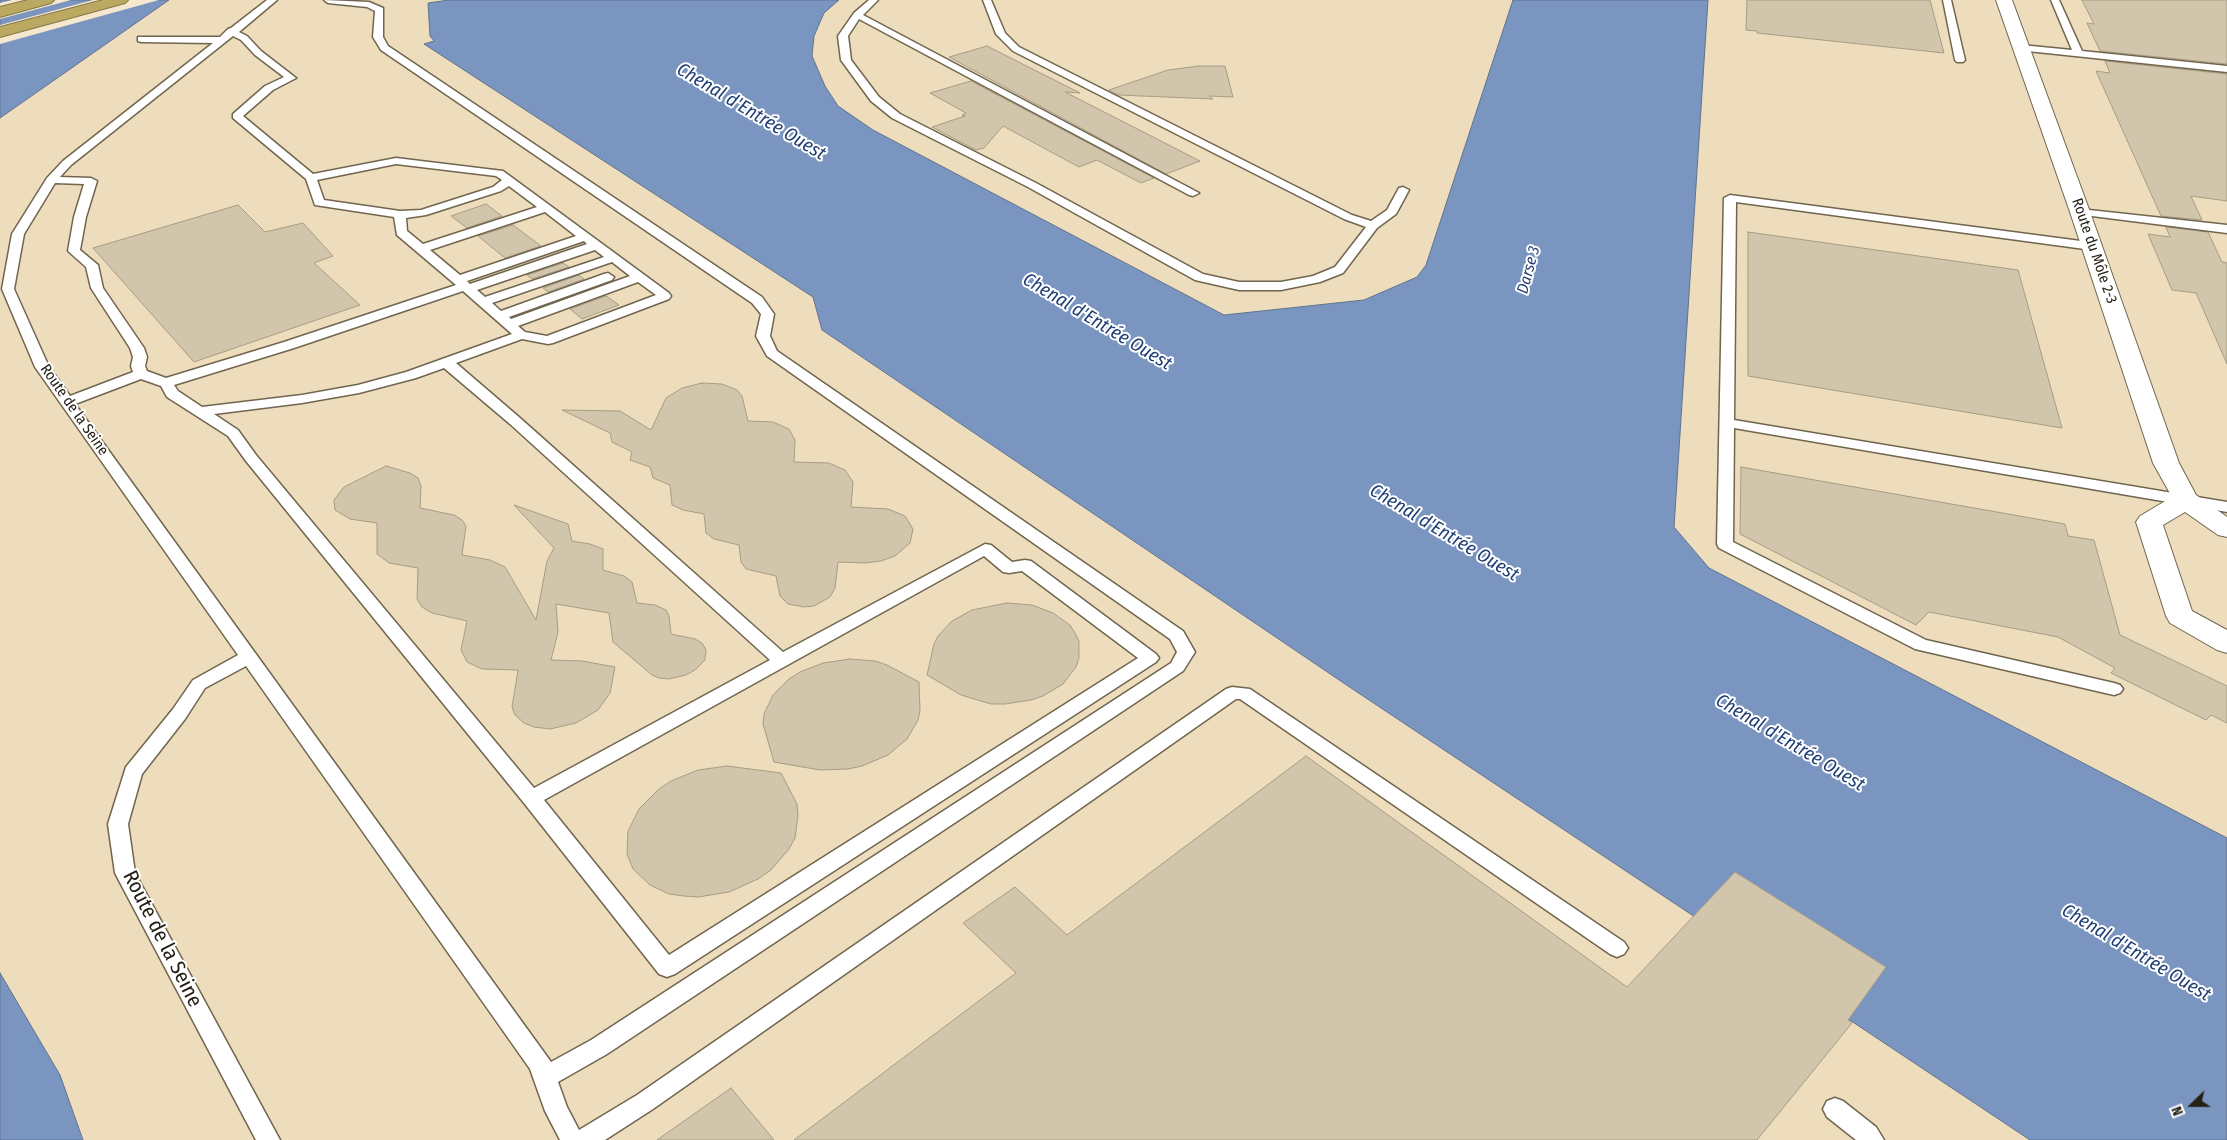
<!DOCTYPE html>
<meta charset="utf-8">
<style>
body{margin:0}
#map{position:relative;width:2227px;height:1140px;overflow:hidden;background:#f5e8ce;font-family:"Fira Sans Condensed",sans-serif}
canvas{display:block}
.north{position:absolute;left:2167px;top:1080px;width:50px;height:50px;-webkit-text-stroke:4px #fff;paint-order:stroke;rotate:248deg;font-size:14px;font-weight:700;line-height:20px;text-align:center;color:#242016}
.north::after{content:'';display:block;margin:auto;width:18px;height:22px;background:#242016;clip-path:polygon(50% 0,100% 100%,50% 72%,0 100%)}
</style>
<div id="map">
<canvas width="2227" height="1140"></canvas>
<div class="north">N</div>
</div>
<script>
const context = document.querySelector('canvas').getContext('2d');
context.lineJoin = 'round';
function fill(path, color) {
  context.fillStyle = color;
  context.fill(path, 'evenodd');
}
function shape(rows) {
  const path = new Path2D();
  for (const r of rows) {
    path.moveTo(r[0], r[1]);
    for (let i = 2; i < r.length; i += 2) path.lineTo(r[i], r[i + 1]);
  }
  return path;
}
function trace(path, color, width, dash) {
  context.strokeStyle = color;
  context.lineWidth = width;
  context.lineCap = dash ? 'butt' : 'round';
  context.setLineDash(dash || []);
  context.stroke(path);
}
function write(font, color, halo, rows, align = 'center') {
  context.font = font + ' "Fira Sans Condensed",sans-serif';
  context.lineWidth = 4;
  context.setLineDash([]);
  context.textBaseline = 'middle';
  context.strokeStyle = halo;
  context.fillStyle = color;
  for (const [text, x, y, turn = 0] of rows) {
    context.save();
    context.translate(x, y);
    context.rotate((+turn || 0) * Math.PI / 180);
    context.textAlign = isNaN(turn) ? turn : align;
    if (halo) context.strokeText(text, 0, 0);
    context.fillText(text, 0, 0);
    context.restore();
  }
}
fill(shape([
 [169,0,449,0,428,4,435,41,425,44,813,297,822,331,1348,686,2030,1140,83,1140,60,1075,0,973,0,118],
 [839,0,1513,0,1426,265,1417,277,1364,300,1224,315,873,130,838,106,825,86,812,56,814,36,824,12],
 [1708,0,2227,0,2227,838,1709,568,1674,527]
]), '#edddbc');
const water = shape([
 [0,0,169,0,0,118,0,0],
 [449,0,839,0,824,13,814,36,812,56,825,86,838,106,873,130,1224,315,1364,300,1417,277,1426,265,1513,0,1708,0,1674,527,1709,568,2227,838,2227,1140,2030,1140,1348,686,822,330,813,297,424,44,434,41,430,36,428,3,449,0],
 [0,973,60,1075,83,1140,0,1140,0,973]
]);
fill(water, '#7b95c1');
trace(water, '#61728e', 1);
fill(shape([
 [12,0,71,0,0,19,0,3],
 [93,0,159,0,0,44,0,25]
]), '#f5e8ce');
const building = shape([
 [1747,0,1930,0,1944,53,1757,33,1757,31,1746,30,1747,0],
 [2082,0,2227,0,2227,64,2100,51,2087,23,2094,24,2082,0],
 [987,46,1080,93,1065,92,1200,161,1166,174,949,57,987,46],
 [2105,61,2227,74,2227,201,2191,196,2202,220,2161,216,2096,71,2110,73,2105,61],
 [1199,66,1225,66,1233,97,1209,96,1213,99,1118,95,1109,90,1168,70,1199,66],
 [971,81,1154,178,1141,183,1097,160,1079,167,1003,126,984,148,976,150,932,127,965,116,962,115,966,113,930,93,971,81],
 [486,204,502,216,467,228,451,216,486,204],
 [238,205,265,232,303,223,333,256,314,263,360,305,194,362,93,248,238,205],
 [513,225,541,246,505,258,478,236,513,225],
 [2166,227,2208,232,2222,262,2227,263,2227,364,2196,293,2172,290,2148,234,2170,237,2166,227],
 [1748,232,2018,270,2062,428,1748,376,1748,232],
 [563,263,569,267,532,279,527,275,563,263],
 [579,275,584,279,548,292,543,288,579,275],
 [606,296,619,305,582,319,570,309,606,296],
 [702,383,722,384,737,390,742,396,748,421,773,422,789,429,795,440,794,462,829,463,845,470,853,482,851,507,888,509,905,516,913,529,910,543,895,556,881,561,865,563,838,562,835,588,830,597,814,606,804,607,788,604,780,596,776,576,746,569,741,562,739,545,714,539,706,533,704,514,683,510,672,505,670,485,653,478,650,467,630,460,632,452,612,442,610,433,562,410,620,411,651,430,666,398,682,388,702,383],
 [386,466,410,473,418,478,421,486,420,508,454,515,462,520,466,526,462,555,490,560,505,567,536,620,547,561,554,548,514,505,568,524,572,541,590,544,603,549,603,570,624,576,632,582,637,603,655,605,666,610,669,616,671,634,695,639,702,643,706,650,705,660,695,670,686,675,669,679,659,678,652,675,613,642,609,613,556,604,558,632,551,660,582,661,615,667,610,693,598,710,576,723,550,729,534,727,524,723,515,715,512,707,518,670,482,669,467,662,461,650,467,621,432,613,422,607,417,599,418,568,389,563,377,554,377,523,350,519,335,510,334,500,344,487,386,466],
 [1741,467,2065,524,2068,536,2094,540,2120,635,2227,686,2227,723,2211,715,2206,720,2111,673,2115,668,2058,637,1929,612,1916,625,1740,534,1741,467],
 [1007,603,1032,605,1053,613,1070,625,1075,633,1079,641,1079,658,1076,667,1063,684,1043,696,1031,700,1005,704,991,704,961,695,927,675,934,644,938,636,952,621,972,610,1007,603],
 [850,659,875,661,887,665,919,682,920,711,918,720,907,739,888,755,862,766,848,769,820,770,774,762,763,724,764,714,773,695,789,679,800,672,823,663,850,659],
 [1306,756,1627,987,1735,872,1886,967,1848,1020,1852,1023,1757,1140,794,1140,1016,973,963,923,1015,887,1067,935,1306,756],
 [727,766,781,773,797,804,798,815,795,838,789,849,771,870,758,879,729,892,698,897,684,896,669,894,650,885,633,869,627,854,628,831,639,809,659,789,671,781,698,770,727,766],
 [731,1088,774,1140,657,1140,731,1088]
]);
fill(building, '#d1c5ab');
trace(building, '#a89d84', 1);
const service = shape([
 [267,0,277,0,239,32,247,36,261,51,296,78,273,90,243,116,313,174,396,158,503,171,669,293,671,296,669,299,553,343,548,344,522,339,456,363,520,418,783,652,985,544,991,545,1012,562,1025,560,1031,561,1156,654,1159,658,1156,662,675,974,667,977,659,974,524,803,246,461,228,436,167,397,161,386,141,379,75,404,551,1062,591,1040,1171,663,1177,652,1170,639,767,356,756,336,761,314,752,303,381,50,373,37,375,11,367,7,328,3,324,0,369,2,383,8,383,37,388,46,762,297,774,314,770,336,777,351,1183,631,1195,652,1183,671,607,1054,558,1082,567,1107,579,1130,637,1095,1226,689,1232,687,1250,689,1624,942,1628,948,1624,954,1617,957,1610,954,1240,699,1236,699,653,1109,605,1140,560,1140,545,1111,530,1069,246,666,205,688,185,719,142,774,128,824,135,873,280,1140,256,1140,115,873,108,824,126,767,173,709,193,680,238,655,35,367,2,289,12,234,47,178,63,161,213,43,141,42,138,41,138,37,220,37,228,29,231,28,267,0],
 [233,36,241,40,255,55,284,77,265,86,233,114,233,118,306,179,315,205,394,217,397,235,456,285,284,342,166,378,147,371,145,366,147,357,144,348,103,288,98,265,80,250,86,217,97,181,91,178,60,177,71,165,233,36],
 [396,164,496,176,502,180,493,187,421,210,400,211,324,200,317,180,396,164],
 [55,183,84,184,74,217,68,251,86,267,91,288,130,348,133,357,131,366,133,372,70,396,49,367,14,289,24,234,55,183],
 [509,186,537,207,423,244,407,231,406,218,426,215,501,191,509,186],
 [545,212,576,236,460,275,430,250,545,212],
 [584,241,587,244,470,284,467,281,584,241],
 [595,250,604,257,485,297,477,290,595,250],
 [612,262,630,276,511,319,509,317,612,280,614,277,608,273,604,274,501,311,492,303,612,262],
 [638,282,656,295,547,336,525,332,518,326,638,282],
 [463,291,512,334,406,372,358,385,302,395,202,407,178,391,174,385,294,348,463,291],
 [444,368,510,424,770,660,534,788,256,455,238,430,214,414,302,403,359,393,416,378,444,368],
 [984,556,1003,572,1009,573,1022,571,1138,658,669,955,544,800,984,556],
 [869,0,878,0,863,15,1199,193,1193,196,1189,195,859,19,848,36,851,60,879,97,900,114,1036,183,1203,274,1239,282,1281,282,1313,276,1335,267,1366,227,1344,219,1013,51,996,34,983,0,991,0,1005,33,1019,47,1352,215,1371,221,1387,210,1399,188,1403,187,1409,190,1396,214,1377,228,1343,273,1320,282,1281,290,1239,290,1195,280,1028,187,892,118,871,101,841,60,838,36,854,13,869,0],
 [1943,0,1951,0,1965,60,1963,62,1957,62,1955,60,1943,0],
 [2051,0,2059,0,2082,51,2227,66,2227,72,2018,50,2018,46,2021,45,2072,50,2051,0],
 [1730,195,2096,243,2098,246,2092,250,1736,202,1734,420,2227,502,2227,512,1734,428,1733,542,1926,640,2114,683,2120,685,2123,689,2120,693,2114,695,1915,649,1719,548,1717,544,1724,198,1730,195],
 [2080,209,2227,225,2227,233,2076,214,2074,212,2076,210,2080,209],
 [1835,1098,1843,1101,1876,1127,1884,1140,1856,1140,1827,1117,1823,1109,1827,1101,1835,1098]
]);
const minor = shape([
 [1996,0,2012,0,2090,212,2179,463,2196,495,2227,517,2227,537,2218,535,2185,512,2163,525,2192,611,2227,630,2227,653,2217,650,2170,623,2166,616,2136,522,2140,516,2172,497,2153,463,2070,212,1996,0]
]);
const motorway = shape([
 [28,0,54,0,51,3,0,17,0,7,28,0],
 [103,0,128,0,125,3,0,37,0,27,103,0]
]);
trace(service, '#70654e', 3);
trace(minor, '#70654e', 2);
trace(motorway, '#867847', 2);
fill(service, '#fff');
fill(minor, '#fff');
fill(motorway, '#bba861');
write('15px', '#242016', '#fff', [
 ["Route du Môle 2-3",2094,251,71],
 ["Route de la Seine",74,410,55]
]);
write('italic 16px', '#203f76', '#fff', [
 ["Darse 3",1529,270,-75]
]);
write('italic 19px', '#203f76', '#fff', [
 ["Chenal d'Entrée Ouest",751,112,31],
 ["Chenal d'Entrée Ouest",1097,322,31],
 ["Chenal d'Entrée Ouest",1444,533,31],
 ["Chenal d'Entrée Ouest",1790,743,31],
 ["Chenal d'Entrée Ouest",2136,953,31]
]);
write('21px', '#242016', '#fff', [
 ["Route de la Seine",162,939,63]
]);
</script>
